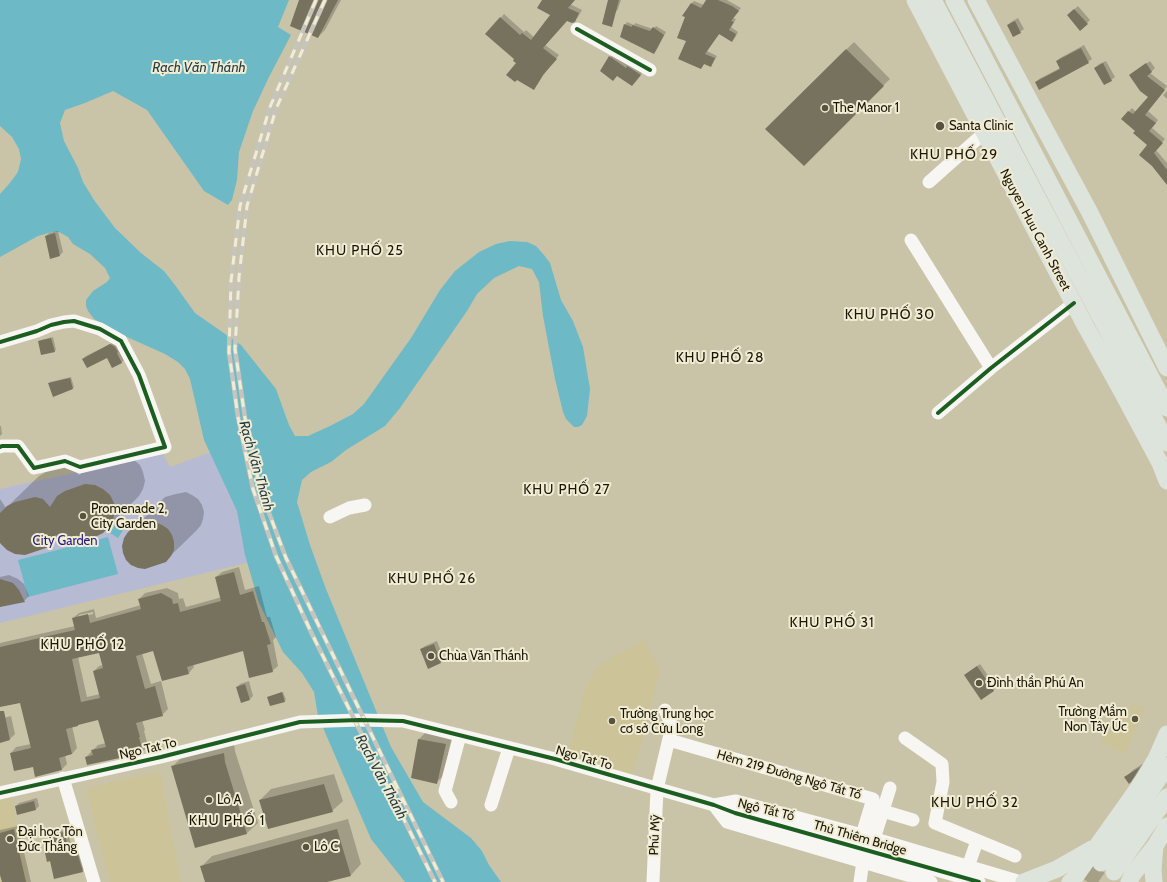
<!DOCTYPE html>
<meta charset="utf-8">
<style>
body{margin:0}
canvas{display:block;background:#c9c3a8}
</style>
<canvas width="1167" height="882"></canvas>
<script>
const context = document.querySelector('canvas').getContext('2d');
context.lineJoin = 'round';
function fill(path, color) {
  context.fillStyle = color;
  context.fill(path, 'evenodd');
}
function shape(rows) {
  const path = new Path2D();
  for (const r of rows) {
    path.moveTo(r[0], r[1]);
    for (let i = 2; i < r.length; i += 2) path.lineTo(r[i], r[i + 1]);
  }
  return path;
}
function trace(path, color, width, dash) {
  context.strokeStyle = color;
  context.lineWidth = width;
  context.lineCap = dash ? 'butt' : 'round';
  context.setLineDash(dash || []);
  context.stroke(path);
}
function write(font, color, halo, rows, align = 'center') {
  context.font = font + ' Cabin,sans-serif';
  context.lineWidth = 4;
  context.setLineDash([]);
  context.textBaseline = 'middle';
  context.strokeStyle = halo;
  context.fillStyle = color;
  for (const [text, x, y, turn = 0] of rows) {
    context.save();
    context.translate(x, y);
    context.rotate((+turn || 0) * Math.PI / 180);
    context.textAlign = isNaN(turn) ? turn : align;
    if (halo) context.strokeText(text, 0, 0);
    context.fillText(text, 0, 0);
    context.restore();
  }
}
fill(shape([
 [644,640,660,671,632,776,567,757,586,686,595,670,611,658],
 [1132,703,1145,709,1125,754,1101,742,1120,705,1131,711,1122,729,1126,732,1128,728,1126,727,1133,711,1129,709],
 [160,772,181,882,109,882,86,788],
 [10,793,29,882,0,882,0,795]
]), '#ccc398');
fill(shape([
 [225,447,250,562,0,623,0,489,163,454,170,467]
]), '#b7bad3');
fill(shape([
 [0,0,289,0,278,27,291,35,269,77,253,111,239,152,237,180,232,200,228,205,204,191,147,110,113,91,85,103,65,110,60,123,64,141,78,168,83,182,94,200,115,228,141,253,164,271,175,285,195,313,241,345,276,389,289,425,295,436,308,436,330,426,353,414,364,404,411,338,440,290,455,271,479,252,496,244,510,241,527,242,536,246,544,255,550,263,561,300,573,321,583,347,590,389,587,416,582,425,578,427,574,427,566,419,563,412,555,379,543,316,539,282,532,269,519,266,494,278,477,294,467,311,400,408,385,426,346,450,331,462,311,472,302,480,297,502,310,545,326,589,391,747,423,802,471,838,482,851,489,865,501,882,405,882,371,839,318,716,314,692,302,673,283,652,259,603,245,555,237,511,204,440,190,379,185,369,178,362,165,354,127,337,94,319,88,311,86,306,86,300,93,291,107,282,110,278,105,268,90,254,73,244,68,237,59,232,52,232,38,236,0,257,0,194,9,184,18,172,21,159,19,149,12,137,0,126],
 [117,522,125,527,118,538,110,533],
 [108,537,118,574,28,597,18,560]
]), '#6dbac6');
fill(shape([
 [300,0,341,0,325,30,318,37],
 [543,0,574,0,570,4,582,10,578,17,574,21,567,20,545,45,559,55,546,71,537,85,517,63,516,59,487,34,504,14,524,32,526,30,535,38,552,15],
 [609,0,621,0,618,9,615,13],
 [707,0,727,0,741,8,733,18,736,19,731,27,738,32,735,38,732,41,720,33,707,51,717,56,713,63,711,66,705,63,701,68,687,41,692,3,694,1,704,5],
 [1078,6,1090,20,1087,23,1068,15],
 [1018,18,1024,29,1020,32,1013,35,1008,25,1011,22],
 [627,22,634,25,635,23,653,29,656,26,666,32,656,51,653,53,625,25],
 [854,42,890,79,804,164,766,129],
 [1084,45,1092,59,1088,62,1036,82,1039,79,1060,68,1057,61,1060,58],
 [613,54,643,72,635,82,617,75,610,57],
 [1106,61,1115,77,1111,80,1095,68,1099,64],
 [1150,61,1155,68,1150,73,1167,86,1148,111,1158,120,1152,128,1165,139,1156,150,1167,163,1167,184,1149,145,1136,131,1122,119,1132,108,1136,112,1149,97,1134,72],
 [1167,91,1167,99,1163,95],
 [58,231,63,252,60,255,46,236,49,233],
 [53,337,56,350,54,351,40,341,41,340],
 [114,342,124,360,121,363,107,357,83,359,86,356],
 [71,377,74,387,73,388,49,384,50,382],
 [0,426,1,426,2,434,0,436],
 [133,459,140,465,143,472,145,481,143,489,139,496,108,527,60,535,53,542,0,541,0,499,6,508,39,476,46,472,66,467,74,470,79,475,88,466],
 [186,492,192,495,198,499,202,505,204,512,203,519,201,525,196,531,165,561,129,533,165,497,176,494],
 [239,567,245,590,259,586,267,617,270,617,276,637,273,640,278,666,272,671,244,650,193,664,194,667,189,673,162,680,154,650,142,653,151,684,161,681,168,709,162,715,142,720,145,730,144,731,148,746,142,752,86,757,98,745,106,743,99,719,72,726,77,748,72,754,65,755,67,764,62,769,34,766,11,753,16,747,31,744,21,702,0,706,0,643,75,626,73,618,79,613,94,609,96,618,141,605,139,599,145,593,167,588,178,593,179,599,183,598,186,607,222,597,216,577,222,572],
 [93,612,93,614,79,617,79,615],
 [100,651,103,665,99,666,94,671,100,694,87,697,78,657],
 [9,575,18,579,24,584,29,596,24,601,0,606,0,577],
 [437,641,444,659,441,662,428,667,421,649,425,646],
 [980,664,996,687,993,691,965,675],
 [249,681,253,696,250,699,237,687,240,684],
 [283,692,286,700,284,701,268,697],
 [11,716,15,734,10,739,0,742,0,719],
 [426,732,452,737,443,776,436,783,419,739],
 [234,743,235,751,258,823,247,833,196,846,173,766,183,756],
 [1144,763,1136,776,1129,783,1126,777,1133,770],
 [334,774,343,801,332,811,260,800,271,789],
 [37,798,39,806,36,809,16,806,19,803],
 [348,819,361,864,351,875,323,882,206,882,202,866,212,856],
 [18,826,31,882,3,882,0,870,0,830],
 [67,829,71,844,78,843,86,868,82,871,51,860,46,853,49,850,47,841,50,838,55,837,54,835,58,832]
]), '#0003');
fill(shape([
 [299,0,338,0,318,38,290,26],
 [542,0,575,0,568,8,579,13,575,22,572,23,567,21,543,48,557,59,543,75,534,90,517,80,515,82,506,75,516,63,513,61,514,59,485,34,500,17,520,35,522,33,531,40,550,15,537,8],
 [608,0,619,0,612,27,602,24],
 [706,0,718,0,732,6,739,11,731,21,734,22,729,30,736,34,732,42,719,34,705,54,715,58,711,67,704,64,701,69,678,59,686,41,677,38,685,17,682,16,691,3,701,8],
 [1074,9,1088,24,1080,31,1067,15],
 [1015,21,1021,33,1013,37,1007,25],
 [624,24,632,27,632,25,650,31,653,27,664,35,654,54,620,37],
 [1081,48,1089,63,1039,90,1035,82,1060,69,1056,61],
 [846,49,884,86,804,166,765,129],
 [609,56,626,68,627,66,641,75,632,86,617,76,613,81,600,71],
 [1103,63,1112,81,1104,85,1094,68],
 [1146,63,1152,72,1147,76,1165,90,1145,115,1156,123,1149,131,1163,143,1154,153,1167,170,1167,185,1152,166,1139,155,1147,145,1133,133,1135,131,1121,119,1128,111,1133,114,1148,97,1140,91,1129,75],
 [55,233,60,256,50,259,45,236],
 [51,338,55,352,41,355,38,341],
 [110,344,115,347,118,352,117,353,122,363,112,368,107,358,87,368,82,359],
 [70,378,73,389,53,397,48,383],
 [85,484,95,485,103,489,110,495,114,503,115,511,113,520,109,527,103,533,95,537,75,542,55,535,53,543,46,548,25,555,15,554,7,550,0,543,0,513,7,506,15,502,35,497,43,499,50,507,57,496,65,491],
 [155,522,162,525,168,529,172,535,174,542,174,550,171,556,166,562,145,569,138,568,131,565,126,560,123,553,122,546,124,538,128,532,134,527,145,524],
 [234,572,240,595,253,591,262,622,264,622,271,644,267,645,273,672,249,678,243,651,187,667,189,674,162,681,153,651,136,656,145,689,155,686,163,716,136,723,140,737,139,737,143,753,87,765,85,757,93,755,91,750,106,747,98,720,78,725,78,726,66,729,72,754,59,758,62,770,35,777,33,767,14,771,10,753,31,748,20,703,0,707,0,647,75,630,72,618,88,614,90,623,141,609,138,599,161,593,172,599,173,604,178,603,180,612,221,601,215,577],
 [99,653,103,668,93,671,100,698,81,702,72,659],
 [0,579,13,583,19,590,25,602,0,607],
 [434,644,441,663,428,669,420,649],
 [977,666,994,691,981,700,964,675],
 [245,684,250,700,241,703,236,687],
 [282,692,285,702,270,706,267,697],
 [0,711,4,711,10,740,0,743],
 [418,739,446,744,437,784,411,778],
 [224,753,225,762,247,834,195,848,171,766],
 [1140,767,1131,782,1129,784,1124,777],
 [324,784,333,812,268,829,259,800],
 [34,801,36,810,17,815,15,806],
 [14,829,26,882,2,882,0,875,0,833],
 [337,829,351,876,327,882,205,882,200,866],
 [64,832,68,847,75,845,83,872,54,879,50,861,47,862,45,853,48,852,46,841,54,839,53,835]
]), '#76725d');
trace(shape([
 [1088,882,1101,863]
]), '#a6a087', 17, [17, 8]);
trace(shape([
 [577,29,650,70],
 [929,182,984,133],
 [911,240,991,368],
 [0,342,37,331,51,325,64,322,74,321,100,329,121,341,139,375,165,447,80,467,65,461,34,468,18,446,2,446,0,447],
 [938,413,991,368,1074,303],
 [330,517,349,508,365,505],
 [905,738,942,764,943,782,935,823,1015,856],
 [669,740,873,799,862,835],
 [63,778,94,882],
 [0,793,161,757,300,722,359,720,403,721,555,759,714,805,735,813,979,882],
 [451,802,445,791,460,735],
 [491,805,509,748],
 [714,805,736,801,862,835,1021,882],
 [714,805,727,822,931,882],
 [883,811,913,820],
 [874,839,890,788],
 [968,867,977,841],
 [653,882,657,789,672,726,665,710],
 [860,882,863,861]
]), '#f7f6f2', 13);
trace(shape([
 [915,0,1086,327,1122,392,1160,463,1167,481],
 [933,0,1167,443],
 [954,0,1167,408],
 [976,0,1033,107,1089,211,1167,368],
 [1101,863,1128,824,1167,766],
 [1114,872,1167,797],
 [1024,882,1057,869,1092,849],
 [1070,882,1073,880,1139,787,1156,759,1167,734],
 [1129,882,1133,874,1155,846,1167,826],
 [1154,882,1153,870,1155,846]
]), '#dde4dc', 17);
const rail = shape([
 [316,0,270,107,240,206,231,281,229,352,238,417,253,489,276,556,311,632,435,882],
 [325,0,276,109,247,206,239,277,235,349,245,418,260,489,286,558,443,882]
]);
trace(rail, '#c6c5bd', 4.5);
trace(rail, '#f1ecd4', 3, [9]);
trace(shape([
 [577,29,650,70],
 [0,342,37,331,51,325,64,322,74,321,100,329,121,341,139,375,165,447,80,467,65,461,34,468,18,446,2,446,0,447],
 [938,413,991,368,1074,303],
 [0,793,161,757,300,722,359,720,403,721,555,759,714,805,735,813,979,882]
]), '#1b5e20', 4);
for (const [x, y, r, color] of [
 [825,108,4,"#57533d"],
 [940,126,5,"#57533d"],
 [83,516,4,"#57533d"],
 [431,656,4,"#57533d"],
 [979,683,4,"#57533d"],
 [1135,719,4,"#57533d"],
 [612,721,4,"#57533d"],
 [209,800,4,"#57533d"],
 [10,839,4,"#57533d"],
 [306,847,4,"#57533d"]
]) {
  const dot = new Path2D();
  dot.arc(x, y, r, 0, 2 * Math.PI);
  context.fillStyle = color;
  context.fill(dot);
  trace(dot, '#f1ecd4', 1.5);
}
write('13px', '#1a1604', '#f1ecd4', [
 ["The Manor 1",833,108],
 ["Santa Clinic",949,126],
 ["Promenade 2,",91,509],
 ["City Garden",91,524],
 ["Chùa Văn Thánh",439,656],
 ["Đình thần Phú An",987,683],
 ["Trường Mầm",1127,712,"right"],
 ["Non Tây Úc",1127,727,"right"],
 ["Trường Trung học",620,714],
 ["cơ sở Cửu Long",620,729],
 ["Lô A",217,800],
 ["Đại học Tôn",18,832],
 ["Đức Thắng",18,847],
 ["Lô C",314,847]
], 'left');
write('13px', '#1a1604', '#f1ecd4', [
 ["Nguyen Huu Canh Street",1035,230,62],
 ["Ngo Tat To",148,749,-13],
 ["Ngo Tat To",584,758,16],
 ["Hẻm 219 Đường Ngô Tất Tố",789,775,16],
 ["Ngô Tất Tố",766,810,14],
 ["Phú Mỹ",655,835,-88],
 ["Thủ Thiêm Bridge",860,838,16]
]);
write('13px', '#261883', '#f1ecd4', [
 ["City Garden",65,541]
]);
write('italic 14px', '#243d44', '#f1ecd4', [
 ["Rạch Văn Thánh",199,68],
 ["Rạch Văn Thánh",256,466,74],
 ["Rạch Văn Thánh",381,777,62]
]);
context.letterSpacing = '1px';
write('14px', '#1a1604', '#f1ecd4', [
 ["KHU PHỐ 29",954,155],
 ["KHU PHỐ 25",360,251],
 ["KHU PHỐ 30",890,315],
 ["KHU PHỐ 28",720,358],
 ["KHU PHỐ 27",567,490],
 ["KHU PHỐ 26",432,579],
 ["KHU PHỐ 31",832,623],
 ["KHU PHỐ 12",83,645],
 ["KHU PHỐ 32",975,803],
 ["KHU PHỐ 1",227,821]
]);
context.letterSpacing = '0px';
</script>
